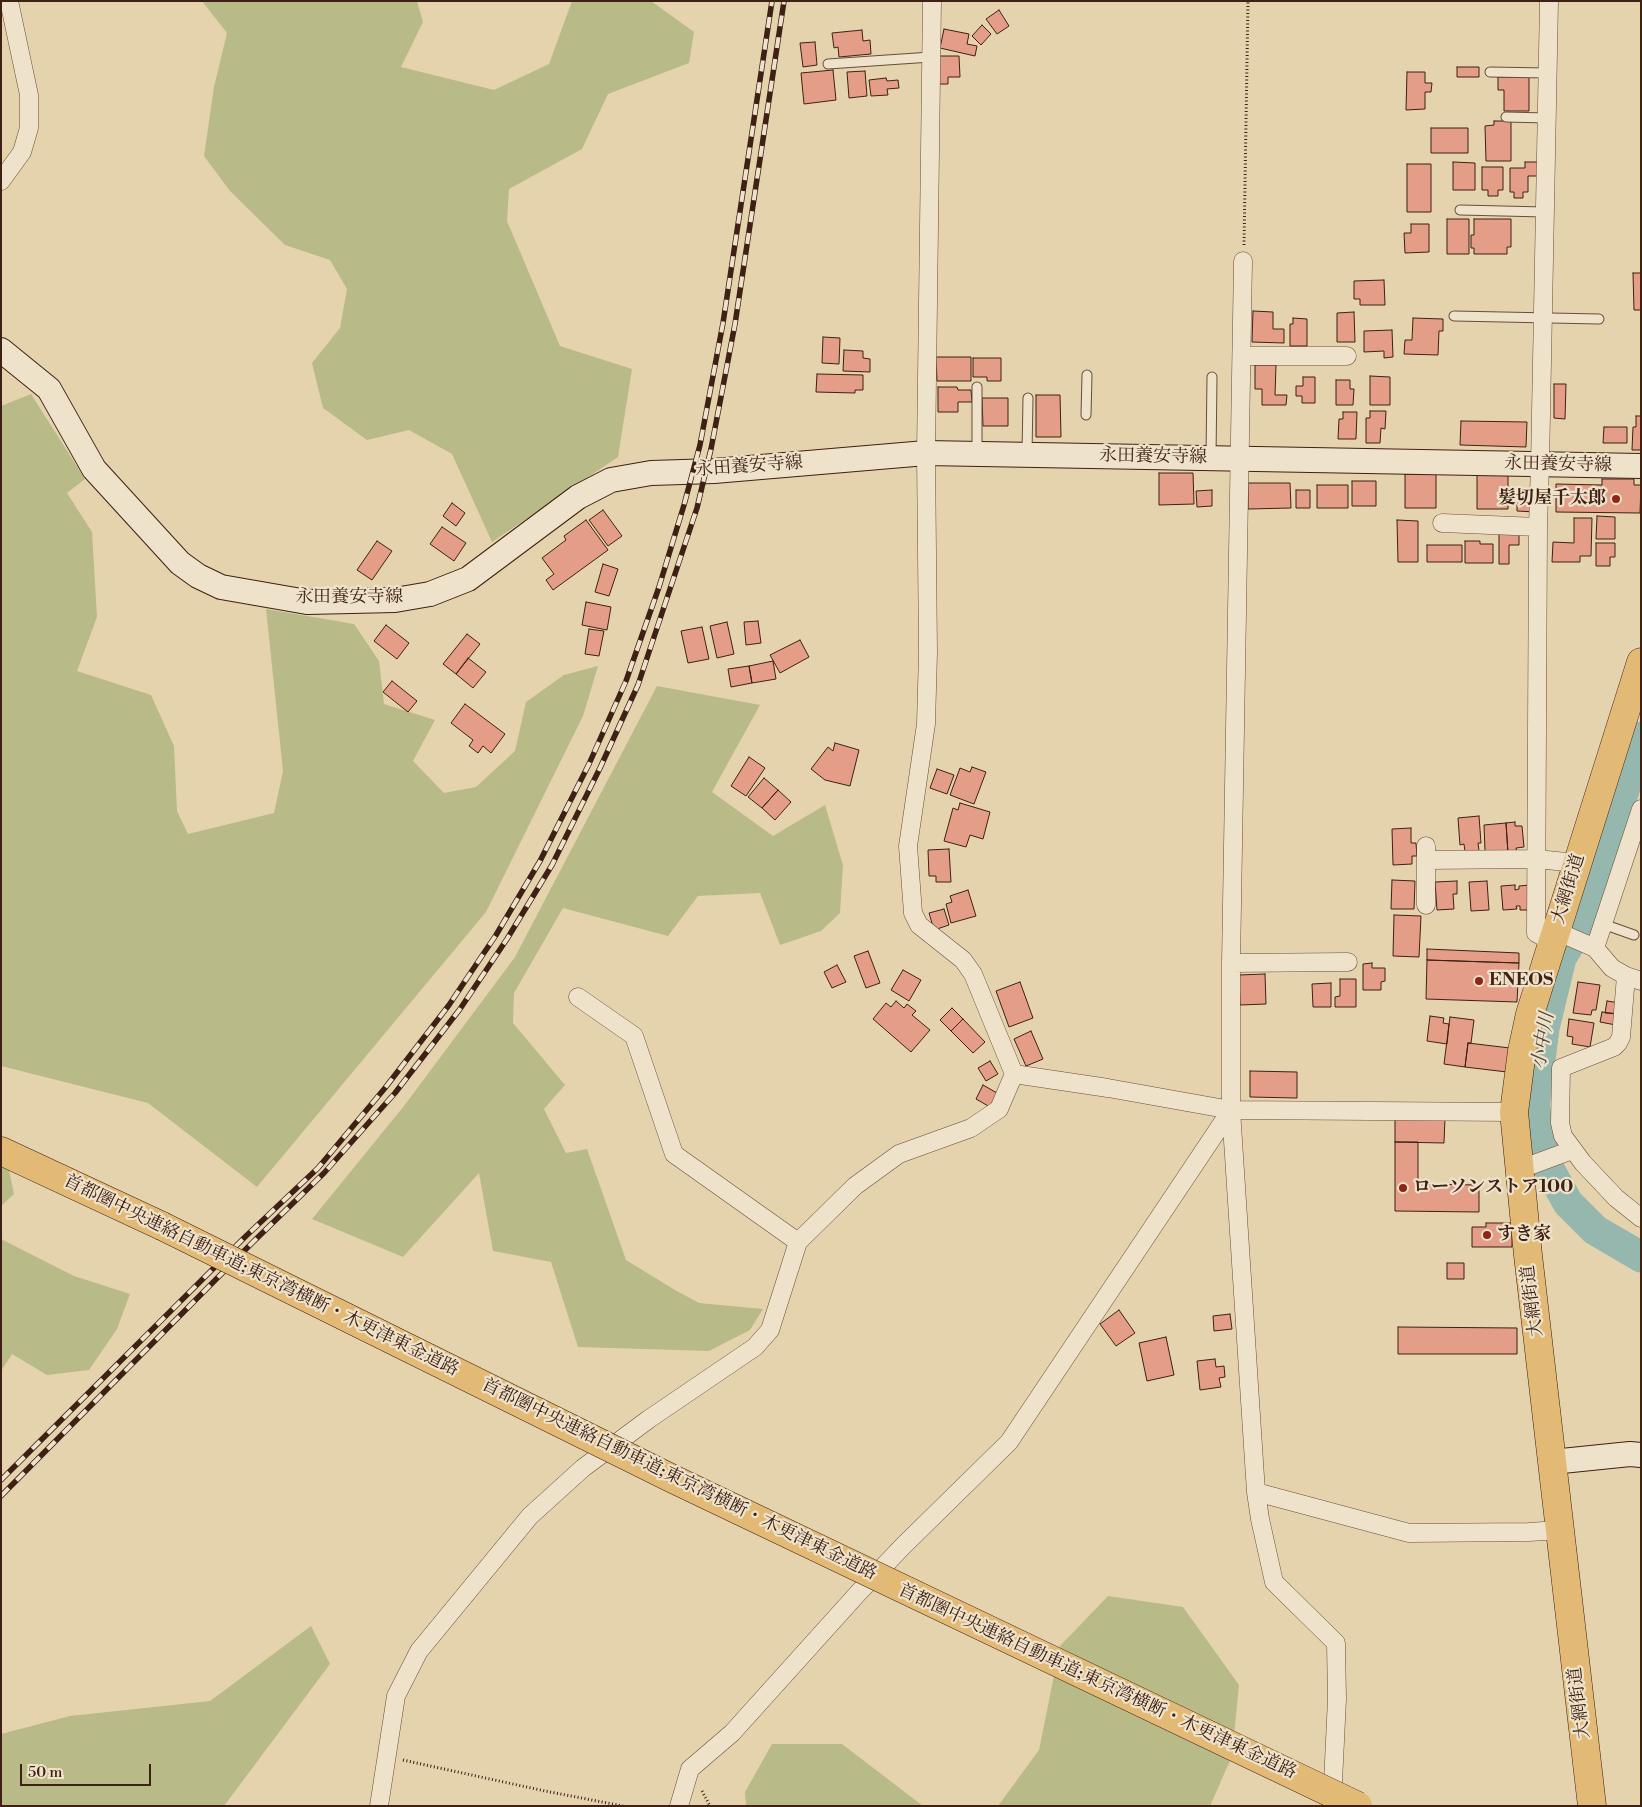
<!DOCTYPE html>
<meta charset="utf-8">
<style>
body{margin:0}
#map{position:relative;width:1642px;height:1807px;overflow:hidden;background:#e5d3ad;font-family:"Libre Bodoni",serif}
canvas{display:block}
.frame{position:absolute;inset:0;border:2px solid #3f2014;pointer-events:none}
.scale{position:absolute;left:20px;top:1764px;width:131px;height:22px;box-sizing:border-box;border:2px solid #3f2014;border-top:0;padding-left:6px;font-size:15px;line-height:18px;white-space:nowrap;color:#3f2014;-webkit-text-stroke:4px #eee2ca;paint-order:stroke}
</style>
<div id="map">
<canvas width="1642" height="1807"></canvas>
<div class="frame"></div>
<div class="scale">50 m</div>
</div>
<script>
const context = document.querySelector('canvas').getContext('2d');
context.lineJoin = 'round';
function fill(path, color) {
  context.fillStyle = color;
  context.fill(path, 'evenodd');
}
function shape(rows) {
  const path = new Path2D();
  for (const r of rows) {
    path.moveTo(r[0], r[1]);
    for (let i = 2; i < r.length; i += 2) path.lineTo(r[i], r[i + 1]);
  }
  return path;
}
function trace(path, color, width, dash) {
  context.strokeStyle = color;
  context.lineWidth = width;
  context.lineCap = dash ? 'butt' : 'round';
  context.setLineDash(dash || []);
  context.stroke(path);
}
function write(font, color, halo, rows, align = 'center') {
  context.font = font + ' "Libre Bodoni","Noto Serif JP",serif';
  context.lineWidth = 4.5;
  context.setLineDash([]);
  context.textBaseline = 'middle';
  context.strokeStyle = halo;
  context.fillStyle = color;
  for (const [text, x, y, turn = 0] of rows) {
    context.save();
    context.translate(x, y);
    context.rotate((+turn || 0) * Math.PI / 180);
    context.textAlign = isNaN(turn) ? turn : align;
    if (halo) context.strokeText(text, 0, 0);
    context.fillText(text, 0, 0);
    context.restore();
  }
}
fill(shape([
 [202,1,417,1,423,22,401,67,494,90,549,64,572,1,651,1,694,32,689,63,608,94,582,149,509,189,507,221,560,346,632,369,618,457,492,542,452,454,409,430,367,440,323,408,312,363,340,328,347,289,330,260,285,245,230,191,204,156,214,87,227,33],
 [31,394,85,479,67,493,92,532,97,617,77,671,151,695,174,746,177,811,188,834,274,813,283,771,266,609,354,624,379,661,384,704,435,720,413,761,444,793,476,787,515,751,526,702,564,675,598,666,583,716,486,912,257,1187,148,1103,1,1066,1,406],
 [657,686,760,705,712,792,773,836,825,805,843,865,840,913,821,931,780,945,760,893,698,896,668,936,563,908,514,993,513,1023,565,1085,544,1109,566,1153,587,1149,626,1260,675,1290,699,1303,763,1309,750,1330,709,1351,578,1347,551,1262,493,1251,479,1173,403,1257,312,1219,404,1106,515,957],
 [1,1165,8,1165,14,1194,1,1206],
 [1,1239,74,1276,130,1294,117,1329,89,1370,47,1375,12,1354,1,1371],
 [1108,1596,1183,1607,1239,1685,1232,1756,1210,1806,998,1806,1039,1750,1060,1646],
 [311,1626,330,1664,224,1806,1,1806,1,1734,70,1716,210,1701],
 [772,1744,842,1744,923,1806,746,1806,745,1792]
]), '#b8bb87');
trace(shape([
 [1641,737,1581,925,1561,958,1544,1028,1534,1107,1549,1169,1568,1203,1595,1230,1641,1257]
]), '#96b7ad', 31);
const building = shape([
 [999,10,1009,26,997,34,986,19,999,10],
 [982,25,991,34,981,45,972,36,982,25],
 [944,29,969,34,967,44,977,46,975,56,940,48,944,29],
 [862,30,863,41,870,40,871,54,839,57,838,47,834,48,832,33,862,30],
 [815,42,817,65,803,67,800,43,815,42],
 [936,56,959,56,960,77,948,77,948,84,937,84,936,56],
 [1457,67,1479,67,1479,77,1457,77,1457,67],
 [833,70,836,100,804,104,801,73,833,70],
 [865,71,867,96,849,98,847,72,865,71],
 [1407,72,1425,72,1425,83,1432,83,1431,92,1425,92,1425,109,1406,110,1407,72],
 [1498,77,1529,77,1529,111,1504,111,1504,90,1498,90,1498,77],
 [886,78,887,81,898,80,899,88,887,89,888,95,871,96,869,80,886,78],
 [1494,121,1511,121,1511,161,1486,161,1485,126,1494,125,1494,121],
 [1431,128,1468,128,1468,153,1431,153,1431,128],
 [1453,162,1475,163,1475,190,1453,190,1453,162],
 [1525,162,1541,162,1541,176,1528,176,1528,192,1523,192,1523,198,1514,198,1514,192,1510,192,1510,168,1525,168,1525,162],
 [1407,164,1431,164,1431,212,1407,212,1407,164],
 [1482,167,1503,167,1503,190,1498,190,1498,196,1488,196,1488,190,1482,190,1482,167],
 [1447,219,1469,219,1469,254,1447,254,1447,219],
 [1474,219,1511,219,1511,247,1507,247,1507,254,1474,254,1474,248,1471,248,1471,235,1474,235,1474,219],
 [1411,224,1429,224,1429,252,1405,253,1404,233,1411,233,1411,224],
 [1633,273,1641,273,1641,310,1634,310,1633,273],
 [1384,280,1385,305,1360,305,1360,299,1354,299,1354,281,1384,280],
 [1253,311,1273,312,1273,329,1284,329,1284,343,1252,342,1253,311],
 [1354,312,1355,342,1337,342,1337,313,1354,312],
 [1293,318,1307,319,1307,346,1290,346,1290,324,1293,324,1293,318],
 [1413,318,1443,319,1443,331,1439,331,1438,355,1404,354,1405,340,1412,340,1413,318],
 [1392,330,1393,357,1384,358,1384,351,1364,352,1364,331,1392,330],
 [823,337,840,338,839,364,822,363,823,337],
 [844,350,863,351,863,358,870,359,870,372,843,371,844,350],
 [936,357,971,357,971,381,937,381,936,357],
 [973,358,1001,358,1001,381,987,381,987,377,973,377,973,358],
 [1255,365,1276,365,1275,395,1287,395,1286,405,1262,405,1262,389,1255,389,1255,365],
 [817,374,863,375,863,390,855,390,855,393,816,392,817,374],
 [1370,376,1390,377,1390,405,1370,405,1370,376],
 [1303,377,1315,377,1315,403,1302,403,1302,396,1296,396,1296,386,1303,386,1303,377],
 [1336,380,1350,380,1350,389,1354,389,1353,405,1336,405,1336,380],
 [1554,384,1566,384,1565,419,1554,418,1554,384],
 [938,387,957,387,958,390,971,390,972,402,958,402,958,412,938,412,938,387],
 [1036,395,1060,395,1061,437,1036,437,1036,395],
 [982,398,1008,398,1008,426,983,426,982,398],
 [1370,411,1386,411,1385,429,1381,428,1380,443,1366,443,1366,418,1370,418,1370,411],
 [1343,412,1357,412,1356,439,1338,439,1339,419,1343,419,1343,412],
 [1636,416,1641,416,1641,450,1632,450,1633,427,1636,427,1636,416],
 [1461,421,1527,422,1526,447,1460,445,1461,421],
 [1604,427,1627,427,1627,443,1603,443,1604,427],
 [1159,473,1193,473,1194,504,1159,505,1159,473],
 [1405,474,1436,474,1436,508,1405,508,1405,474],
 [1477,475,1508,475,1508,509,1477,509,1477,475],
 [1602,479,1634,479,1634,485,1641,485,1640,513,1556,512,1556,484,1602,485,1602,479],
 [1352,481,1376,481,1376,506,1352,506,1352,481],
 [1248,483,1290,483,1291,508,1248,509,1248,483],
 [1317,485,1348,485,1348,508,1317,508,1317,485],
 [1212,490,1212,506,1197,507,1196,491,1212,490],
 [1296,490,1310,490,1310,508,1296,508,1296,490],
 [1517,493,1535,493,1535,512,1517,511,1517,493],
 [452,503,465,513,456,526,443,516,452,503],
 [603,510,622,536,608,546,589,520,603,510],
 [1597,516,1615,517,1615,539,1596,539,1597,516],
 [1574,518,1592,518,1591,556,1580,556,1580,562,1552,562,1553,542,1574,543,1574,518],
 [586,520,608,550,553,590,546,580,554,574,542,558,566,540,564,536,586,520],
 [1397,520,1418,521,1418,562,1398,562,1397,520],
 [442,527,466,543,454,561,430,544,442,527],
 [1499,531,1519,531,1519,545,1509,545,1509,564,1499,564,1499,531],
 [377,541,392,551,372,580,357,570,377,541],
 [1465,541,1480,541,1480,544,1493,544,1493,563,1465,563,1465,541],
 [1596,543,1615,543,1615,557,1610,557,1610,566,1596,566,1596,543],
 [1427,545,1462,545,1462,562,1427,562,1427,545],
 [603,564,618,569,609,596,595,592,603,564],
 [586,602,611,607,607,630,582,625,586,602],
 [758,621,761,643,746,645,744,622,758,621],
 [727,622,734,654,717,658,710,626,727,622],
 [386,625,409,643,397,659,374,641,386,625],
 [702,627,709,659,688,663,681,631,702,627],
 [589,629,604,631,599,656,585,654,589,629],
 [467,634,480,644,456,674,443,664,467,634],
 [800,640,809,657,780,673,770,655,800,640],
 [468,658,486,672,473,688,456,674,468,658],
 [773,661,776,679,752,683,749,666,773,661],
 [749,666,752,683,731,687,728,669,749,666],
 [392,681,417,701,408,712,383,692,392,681],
 [465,704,505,734,491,753,483,746,478,753,469,746,473,740,451,723,465,704],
 [835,743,859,750,850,786,825,780,811,769,828,747,833,751,835,743],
 [749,757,765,768,746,796,731,786,749,757],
 [972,767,986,772,974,804,950,795,960,768,970,772,972,767],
 [937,769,954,775,947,794,930,788,937,769],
 [764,778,778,790,762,808,748,797,764,778],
 [778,790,791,802,775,820,762,808,778,790],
 [960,803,990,812,983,839,970,835,966,847,944,841,953,808,958,810,960,803],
 [1479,816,1481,843,1478,843,1479,851,1465,852,1464,844,1460,845,1458,818,1479,816],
 [1515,822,1515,826,1522,826,1524,847,1516,848,1517,852,1508,853,1506,823,1515,822],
 [1506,823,1508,853,1492,854,1491,851,1485,851,1484,825,1506,823],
 [1411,828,1411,843,1416,843,1417,856,1412,856,1412,864,1393,865,1392,829,1411,828],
 [949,849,951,882,936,882,936,876,929,876,928,850,949,849],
 [1392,880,1415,881,1414,909,1391,909,1392,880],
 [1457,881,1457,894,1453,894,1454,909,1437,910,1435,882,1457,881],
 [1487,881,1489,910,1471,911,1469,882,1487,881],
 [1515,885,1515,890,1519,889,1519,886,1530,885,1532,910,1520,910,1520,906,1516,906,1517,909,1503,910,1501,886,1515,885],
 [968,890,976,916,951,923,946,904,952,902,950,896,968,890],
 [944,909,949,925,934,930,929,913,944,909],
 [1394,915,1421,916,1419,957,1393,956,1394,915],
 [1427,949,1519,953,1519,963,1427,960,1427,949],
 [868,951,880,983,866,988,854,956,868,951],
 [1427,960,1519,963,1517,1002,1426,999,1427,960],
 [1372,963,1372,968,1385,968,1385,981,1381,982,1381,990,1363,990,1363,964,1372,963],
 [837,965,846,982,832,988,824,972,837,965],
 [903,970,921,980,909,1001,891,990,903,970],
 [1265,974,1266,1004,1240,1005,1239,975,1265,974],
 [1340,979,1356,979,1356,1007,1335,1007,1335,997,1340,996,1340,979],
 [1020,982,1033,1018,1009,1027,996,991,1020,982],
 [1578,982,1600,985,1596,1010,1592,1010,1591,1015,1573,1013,1578,982],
 [1331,983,1331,1007,1313,1007,1312,984,1331,983],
 [896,1001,904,1008,907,1004,916,1011,912,1015,930,1030,911,1052,873,1019,886,1003,891,1007,896,1001],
 [1607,1001,1620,1003,1618,1014,1605,1013,1607,1001],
 [952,1008,963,1019,951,1031,940,1020,952,1008],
 [1602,1012,1618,1014,1616,1025,1600,1022,1602,1012],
 [1430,1016,1444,1018,1443,1023,1449,1024,1447,1044,1427,1041,1430,1016],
 [1450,1017,1474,1020,1471,1043,1468,1043,1465,1067,1444,1064,1450,1017],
 [963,1019,985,1042,973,1053,951,1031,963,1019],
 [1569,1019,1594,1023,1590,1047,1572,1044,1573,1037,1567,1036,1569,1019],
 [1031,1031,1043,1059,1026,1066,1014,1039,1031,1031],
 [1468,1043,1510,1048,1507,1072,1465,1067,1468,1043],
 [990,1061,998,1074,986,1081,978,1068,990,1061],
 [1250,1071,1297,1072,1297,1098,1250,1097,1250,1071],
 [983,1085,997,1093,990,1107,976,1099,983,1085],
 [1395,1118,1445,1118,1444,1143,1395,1142,1395,1118],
 [1395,1142,1418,1142,1418,1184,1479,1185,1479,1212,1395,1211,1395,1142],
 [1486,1223,1512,1223,1512,1247,1472,1247,1472,1227,1486,1227,1486,1223],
 [1447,1263,1464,1263,1464,1279,1447,1279,1447,1263],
 [1119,1310,1135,1333,1116,1346,1100,1324,1119,1310],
 [1230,1314,1232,1329,1214,1331,1213,1316,1230,1314],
 [1398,1327,1517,1328,1517,1354,1398,1354,1398,1327],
 [1166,1337,1174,1375,1147,1381,1139,1343,1166,1337],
 [1215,1359,1216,1367,1224,1366,1225,1377,1219,1378,1221,1387,1200,1390,1197,1361,1215,1359]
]);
fill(building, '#e49d87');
trace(building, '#3f2014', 1);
const lane = shape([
 [828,64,931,57],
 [1490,72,1547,73],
 [1506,117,1547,118],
 [1460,210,1545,212],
 [1454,316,1599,319],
 [1086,415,1087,375],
 [977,452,977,387],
 [1027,453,1028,398],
 [1211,458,1212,377],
 [1603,924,1634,935]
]);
const street = shape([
 [1549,1,1540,465,1538,527,1536,933,1553,942],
 [1,181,22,152,29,128,29,95,9,1],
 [1243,261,1231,963,1231,1110,1256,1492,1260,1519,1274,1582,1336,1643,1337,1699,1332,1803],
 [1242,356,1347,356],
 [1442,523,1538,527],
 [1426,846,1426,905],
 [1426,860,1536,859,1577,863],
 [1556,931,1595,948,1612,968,1626,976,1641,981],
 [1595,948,1641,809],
 [1231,963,1348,962],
 [1626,976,1621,1037,1618,1043,1614,1047,1561,1068,1560,1123,1563,1136,1583,1163,1616,1198,1641,1218],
 [578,997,634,1036,674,1154,798,1242],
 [1014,1074,1108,1088,1231,1110,1514,1112],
 [1518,1170,1572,1150],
 [1256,1492,1409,1533,1529,1532,1559,1530],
 [379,1806,396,1696,419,1651,530,1516,583,1468,649,1419,755,1347,770,1330,798,1242,855,1186,899,1154,971,1128,999,1109,1014,1074,973,974,963,960,919,925,913,913,908,846,926,724,928,653,926,453,932,1],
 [679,1806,690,1769,732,1733,860,1591,903,1546,1009,1442,1231,1110]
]);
const secondary = shape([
 [1,350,49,389,94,469,180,563,198,576,221,587,307,602,395,600,430,594,468,579,578,497,611,480,651,473,714,471,926,453,1641,466],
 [1552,1462,1630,1454,1641,1455]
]);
const primary = shape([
 [1592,1806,1528,1255,1514,1112,1522,1051,1530,1014,1641,662]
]);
const highway = shape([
 [1,1151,162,1226]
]);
trace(lane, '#684d3a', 11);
trace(street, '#684d3a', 19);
trace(secondary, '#3f2014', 26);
trace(primary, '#3f2014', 29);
trace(highway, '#3f2014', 29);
trace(shape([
 [1244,245,1248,1],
 [403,1760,545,1791,623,1806],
 [702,1791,710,1806]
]), '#3f2014', 3, [1, 2.5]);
trace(lane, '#eee2ca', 9);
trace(street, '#eee2ca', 18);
trace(secondary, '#eee2ca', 24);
trace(primary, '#e2ba76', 28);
trace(highway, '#e2ba76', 28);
const rail = shape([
 [1,1480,246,1236,318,1168,385,1088,449,1005,496,935,540,861,589,764,626,681,659,587,684,505,700,445,723,323,772,1],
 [1,1496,253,1242,324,1173,395,1093,460,1009,507,939,552,865,600,768,638,685,697,508,711,449,735,324,784,1]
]);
trace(rail, '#3f2014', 5.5);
trace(rail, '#eee2ca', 4, [11]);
const highwayBridge = shape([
 [162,1226,673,1479,1358,1806]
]);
trace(highwayBridge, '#3f2014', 29, []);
trace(highwayBridge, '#e2ba76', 28);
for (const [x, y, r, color] of [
 [1616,499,5,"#8f2418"],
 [1479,981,5,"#8f2418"],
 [1403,1188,5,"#8f2418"],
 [1487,1235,5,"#8f2418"]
]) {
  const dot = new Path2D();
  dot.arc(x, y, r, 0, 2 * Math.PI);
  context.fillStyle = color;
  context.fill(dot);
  trace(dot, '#eee2ca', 2);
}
write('18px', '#3f2014', '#eee2ca', [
 ["永田養安寺線",1153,457,1],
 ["永田養安寺線",1558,465,1],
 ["永田養安寺線",749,467,-4],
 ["永田養安寺線",349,598],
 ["大網街道",1569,889,-73],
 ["首都圏中央連絡自動車道;東京湾横断・木更津東金道路",261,1276,26],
 ["大網街道",1533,1301,-97],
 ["首都圏中央連絡自動車道;東京湾横断・木更津東金道路",679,1480,26],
 ["首都圏中央連絡自動車道;東京湾横断・木更津東金道路",1097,1682,25],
 ["大網街道",1580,1703,-97]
]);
write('bold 18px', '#3f2014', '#eee2ca', [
 ["髪切屋千太郎",1606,499,"right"],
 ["ENEOS",1489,981],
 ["ローソンストア100",1413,1188],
 ["すき家",1497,1235]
], 'left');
write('italic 19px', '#55463a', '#eee2ca', [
 ["小中川",1544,1041,-81]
]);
</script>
